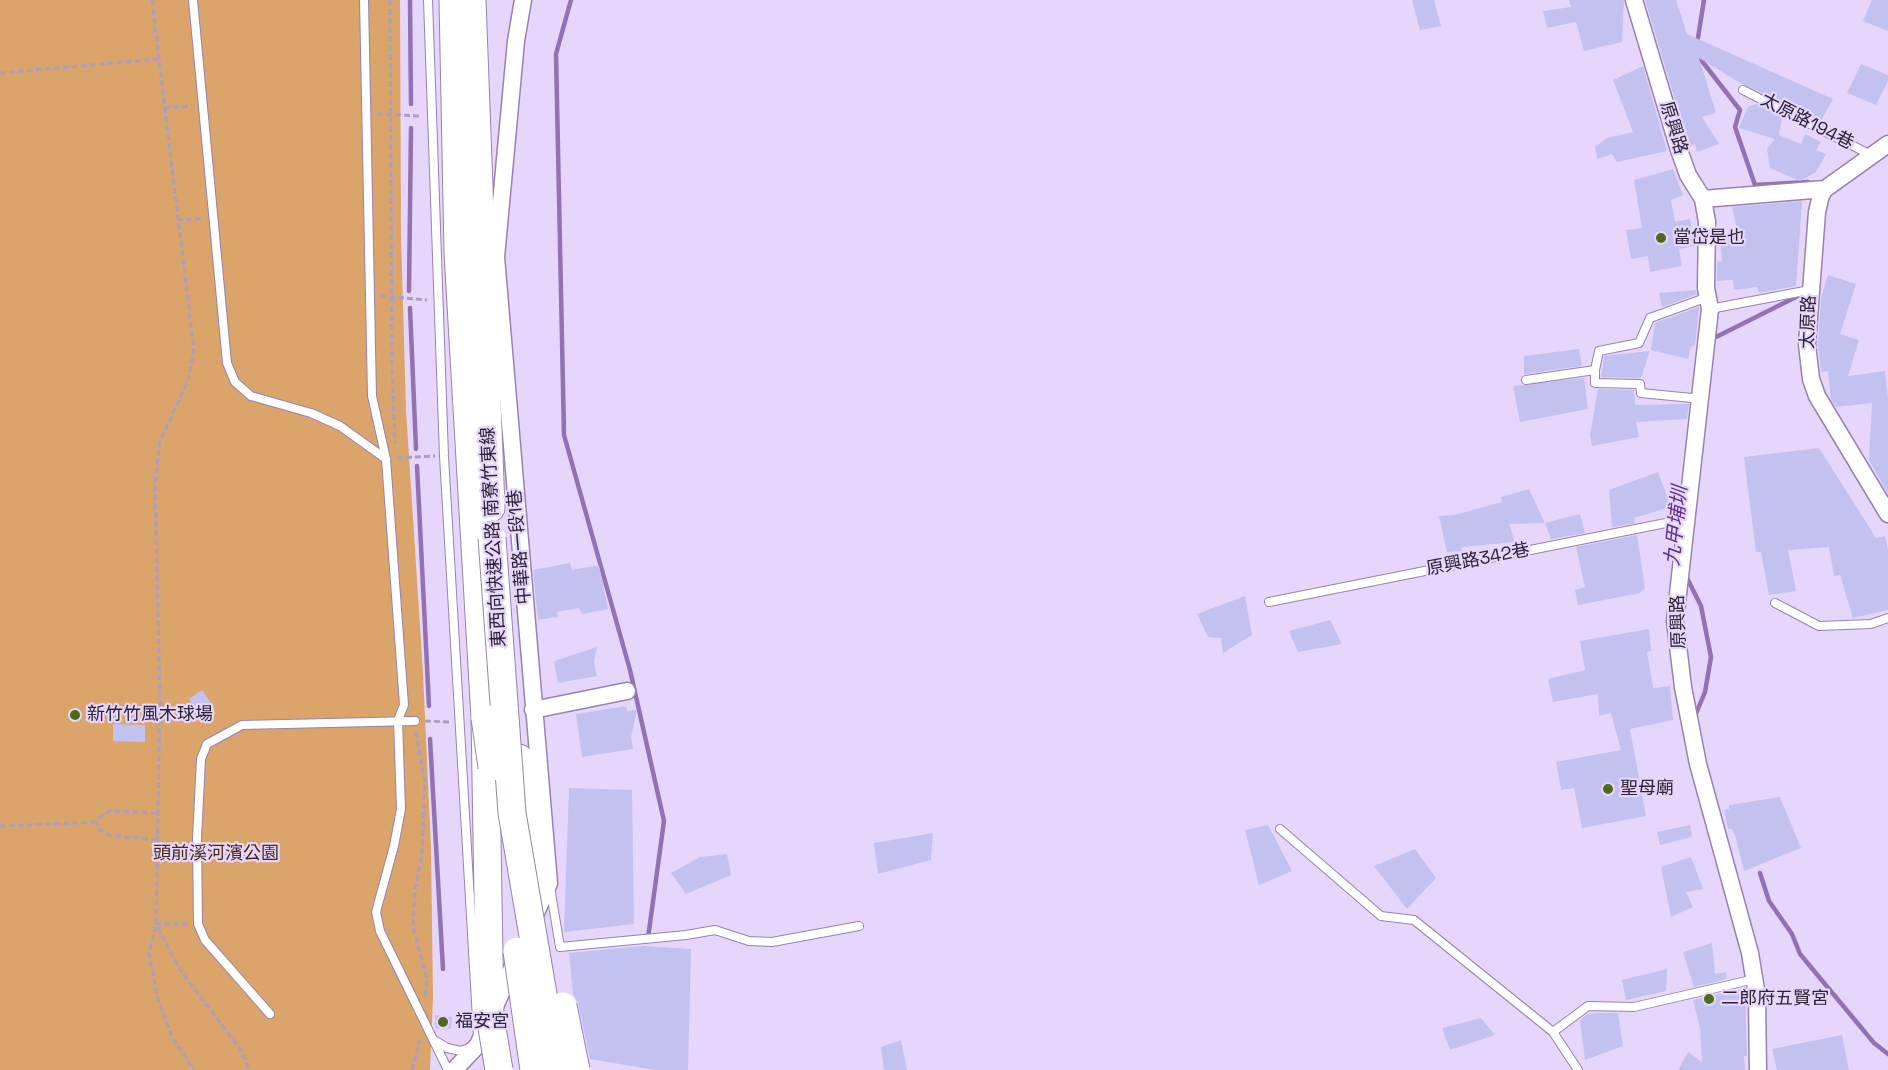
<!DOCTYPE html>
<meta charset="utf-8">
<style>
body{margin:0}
canvas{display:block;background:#e7d6fb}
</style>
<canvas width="1888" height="1070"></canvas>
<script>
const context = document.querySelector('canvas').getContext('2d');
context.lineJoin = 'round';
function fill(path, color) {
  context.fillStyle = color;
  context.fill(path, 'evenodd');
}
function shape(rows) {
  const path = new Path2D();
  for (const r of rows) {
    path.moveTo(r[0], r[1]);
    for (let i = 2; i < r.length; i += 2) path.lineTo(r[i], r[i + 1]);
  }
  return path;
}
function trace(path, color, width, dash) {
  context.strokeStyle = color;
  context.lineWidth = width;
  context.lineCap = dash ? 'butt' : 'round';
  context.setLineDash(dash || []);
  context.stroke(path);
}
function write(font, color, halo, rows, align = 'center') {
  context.font = font + ' "Space Grotesk","Noto Sans TC",sans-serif';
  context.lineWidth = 4.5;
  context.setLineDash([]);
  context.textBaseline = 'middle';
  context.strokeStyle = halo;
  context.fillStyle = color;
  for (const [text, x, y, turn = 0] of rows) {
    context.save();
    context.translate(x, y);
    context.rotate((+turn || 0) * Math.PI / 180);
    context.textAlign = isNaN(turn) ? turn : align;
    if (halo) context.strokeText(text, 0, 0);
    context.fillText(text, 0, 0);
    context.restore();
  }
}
fill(shape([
 [0,0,400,0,401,235,406,410,423,673,431,847,433,998,430,1070,0,1070]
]), '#dba46a');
trace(shape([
 [410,0,411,104],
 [571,0,556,54,564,435,630,670,664,821,648,938],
 [1697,44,1704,0],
 [1698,56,1740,110,1735,127,1755,185,1808,182],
 [409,291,411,128],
 [410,308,416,449],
 [1716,337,1802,294],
 [417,466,429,706],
 [1686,576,1701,606,1711,657,1705,692,1695,716],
 [430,739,443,969],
 [1760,873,1769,901,1792,934,1800,954,1874,1043,1888,1054]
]), '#9272b3', 4.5);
fill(shape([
 [1412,0,1434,0,1441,26,1420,30],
 [1569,0,1624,0,1622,42,1584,51,1576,22,1547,28,1543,11,1571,7],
 [1645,0,1676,0,1687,34,1833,99,1822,119,1742,84,1699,58,1716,113,1702,117,1719,144,1697,152,1695,144,1689,146],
 [1872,0,1888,0,1888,31,1863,21],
 [1861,64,1888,75,1888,81,1876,105,1847,93],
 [1643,66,1667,151,1617,162,1612,154,1597,159,1595,147,1607,138,1633,132,1613,80],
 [1756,104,1782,117,1779,135,1801,144,1805,134,1821,142,1816,150,1826,154,1816,172,1800,181,1770,168,1767,149,1775,139,1739,128,1748,107],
 [1673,169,1683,195,1671,200,1675,222,1690,219,1695,246,1679,249,1682,266,1650,272,1648,256,1631,259,1626,230,1642,228,1634,180],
 [1802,201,1796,286,1759,293,1757,287,1734,290,1733,280,1717,281,1717,262,1722,261,1720,240,1739,238,1732,207],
 [1828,275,1856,284,1840,334,1859,340,1848,376,1885,371,1888,398,1888,494,1869,460,1872,403,1836,407,1831,400,1828,371,1821,372,1818,344,1821,298],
 [1696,290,1697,294,1662,307,1659,293],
 [1699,307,1695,345,1691,347,1688,359,1651,350,1655,323],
 [1579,349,1582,366,1524,374,1524,356],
 [1650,351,1641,378,1601,377,1604,356],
 [1584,378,1588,409,1520,422,1513,386],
 [1598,389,1634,390,1635,405,1689,404,1687,419,1636,422,1639,437,1592,446,1590,435],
 [1819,448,1876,538,1885,536,1888,550,1888,610,1853,618,1840,575,1834,576,1829,547,1788,550,1796,591,1769,595,1761,552,1756,552,1744,457],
 [1658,472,1671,507,1634,518,1635,523,1612,527,1609,490],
 [1529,489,1545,523,1509,524,1515,542,1461,547,1462,551,1447,552,1439,516,1454,515,1502,502,1501,497],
 [1580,514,1585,533,1551,539,1545,523],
 [1637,535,1645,588,1640,593,1578,605,1575,590,1585,587,1576,547],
 [570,563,572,570,599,565,608,609,582,614,579,608,557,612,558,617,538,620,533,570],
 [1245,596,1252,635,1223,653,1221,638,1208,637,1197,614],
 [1330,620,1342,644,1298,652,1289,631],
 [1649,629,1651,651,1647,652,1653,688,1670,686,1673,720,1630,729,1646,816,1582,828,1574,788,1561,790,1556,762,1621,750,1611,713,1599,716,1598,694,1553,702,1548,679,1585,670,1580,641],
 [597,647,594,661,597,676,558,683,554,661],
 [202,690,215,709,202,718,189,699],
 [626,706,627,711,637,710,631,737,633,749,582,757,576,714],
 [113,724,145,725,145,742,113,741],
 [569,788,632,790,634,924,564,932],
 [1780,797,1801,848,1744,871,1735,835,1732,829,1728,829,1724,810,1729,809,1729,805],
 [1268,825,1292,871,1259,885,1245,830],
 [1690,825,1692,837,1660,845,1657,832],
 [933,833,931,860,878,874,874,843],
 [1415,849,1436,878,1407,909,1374,866],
 [727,854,731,875,686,894,671,873,700,857],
 [1691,857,1703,889,1686,892,1693,907,1671,917,1661,867],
 [1712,943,1715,974,1726,972,1726,979,1694,987,1683,952],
 [643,946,691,949,688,1070,655,1070,590,1059,578,1003,573,994,569,953],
 [1667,969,1666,991,1626,1000,1622,980],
 [1745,988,1747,1056,1744,1056,1745,1070,1678,1070,1688,1052,1702,1062,1700,1028,1693,1000],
 [1599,1013,1618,1013,1623,1046,1585,1060,1580,1020,1588,1014],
 [435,1015,452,1017,451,1029,435,1028],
 [1481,1018,1495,1035,1450,1050,1442,1028],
 [1842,1035,1849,1070,1777,1070,1772,1049],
 [901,1040,907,1070,884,1070,881,1047]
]), '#c3c1f0');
const service = shape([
 [193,0,227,363,235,382,251,396,311,413,340,426,386,459],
 [364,0,372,396,386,459,404,705,398,720,401,809,394,846,376,912,380,931,448,1070],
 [428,0,444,456,478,1036],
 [1743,90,1871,155],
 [1710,309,1810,290],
 [1595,370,1599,351,1639,343,1650,318,1708,297],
 [1526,380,1595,370,1595,383,1640,384,1641,393,1702,399],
 [1269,602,1686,519],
 [1775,603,1819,626,1871,624,1888,618],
 [1280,829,1381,916,1414,920,1553,1032,1588,1006,1634,1007,1755,979],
 [550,887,560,947,686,935,715,930,749,941,772,942,859,926],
 [270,1014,205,940,198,924,197,838,201,759,207,744,242,725,415,721],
 [1553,1032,1578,1070],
 [434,1040,447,1048,461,1051,469,1048]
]);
const minor = shape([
 [523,0,516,41,496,257,549,883,532,922],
 [1634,0,1679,150,1688,175,1703,199,1707,222,1706,288,1710,309,1675,621,1683,687,1698,764,1750,953,1757,996,1758,1070],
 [1888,144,1825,189,1821,195,1817,212,1807,344,1811,379,1817,396,1888,514],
 [1703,199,1825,189],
 [533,710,627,691],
 [454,1070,478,1045,516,959]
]);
const trunk = shape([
 [453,0,458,253,485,718,490,1016],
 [472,0,491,508],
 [519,758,538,882]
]);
trace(service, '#9783ad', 10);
trace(minor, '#9783ad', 19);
trace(trunk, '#9783ad', 29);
trace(shape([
 [152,0,194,351,188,381,160,441,155,483,160,698,156,924,149,953,158,1000,172,1037,194,1070],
 [390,0,392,369,395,444],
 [0,73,159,59],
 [164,108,192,106],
 [377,114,421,116],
 [177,220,202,219],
 [380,296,427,300],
 [397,458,435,456],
 [425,721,449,722],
 [416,732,425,782,422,855,415,891,413,927,427,979,425,998],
 [0,826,96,822],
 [157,840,110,835,100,830,96,822,103,814,110,811,158,813],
 [188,924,156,924,180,970,241,1050,249,1070],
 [412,1070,420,1040]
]), '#ac9ebc', 3, [6, 3]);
trace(service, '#fff', 8);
trace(minor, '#fff', 16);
trace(trunk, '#fff', 27);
const trunkBridge = shape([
 [492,538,512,813,556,1070],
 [485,718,492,767],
 [517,951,534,1070],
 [563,1006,576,1070],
 [490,1016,499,1070]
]);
trace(trunkBridge, '#9783ad', 29, []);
trace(trunkBridge, '#fff', 27);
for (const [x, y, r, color] of [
 [1661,238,6,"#4e691b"],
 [75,715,6,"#4e691b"],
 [1608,789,6,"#4e691b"],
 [1709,999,6,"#4e691b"],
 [443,1022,6,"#4e691b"]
]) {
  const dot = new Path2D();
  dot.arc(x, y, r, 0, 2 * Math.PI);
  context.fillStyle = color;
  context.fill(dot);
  trace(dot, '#e7d6fb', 2);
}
write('18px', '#2c2434', '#e7d6fb', [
 ["太原路194巷",1807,122,27],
 ["原興路",1673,128,73],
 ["太原路",1809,322,-88],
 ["東西向快速公路 南寮竹東線",494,537,-93],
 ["中華路一段1巷",520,547,-95],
 ["原興路342巷",1478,560,-11],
 ["原興路",1679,622,-92]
]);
write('18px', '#2c2434', '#e7d6fb', [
 ["當岱是也",1673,238],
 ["新竹竹風木球場",87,715],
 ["聖母廟",1620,789],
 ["二郎府五賢宮",1721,999],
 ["福安宮",455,1022]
], 'left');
write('18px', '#432b11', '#e7d6fb', [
 ["頭前溪河濱公園",216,854]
]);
write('italic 20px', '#603585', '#e7d6fb', [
 ["九甲埔圳",1677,526,-84]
]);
</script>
